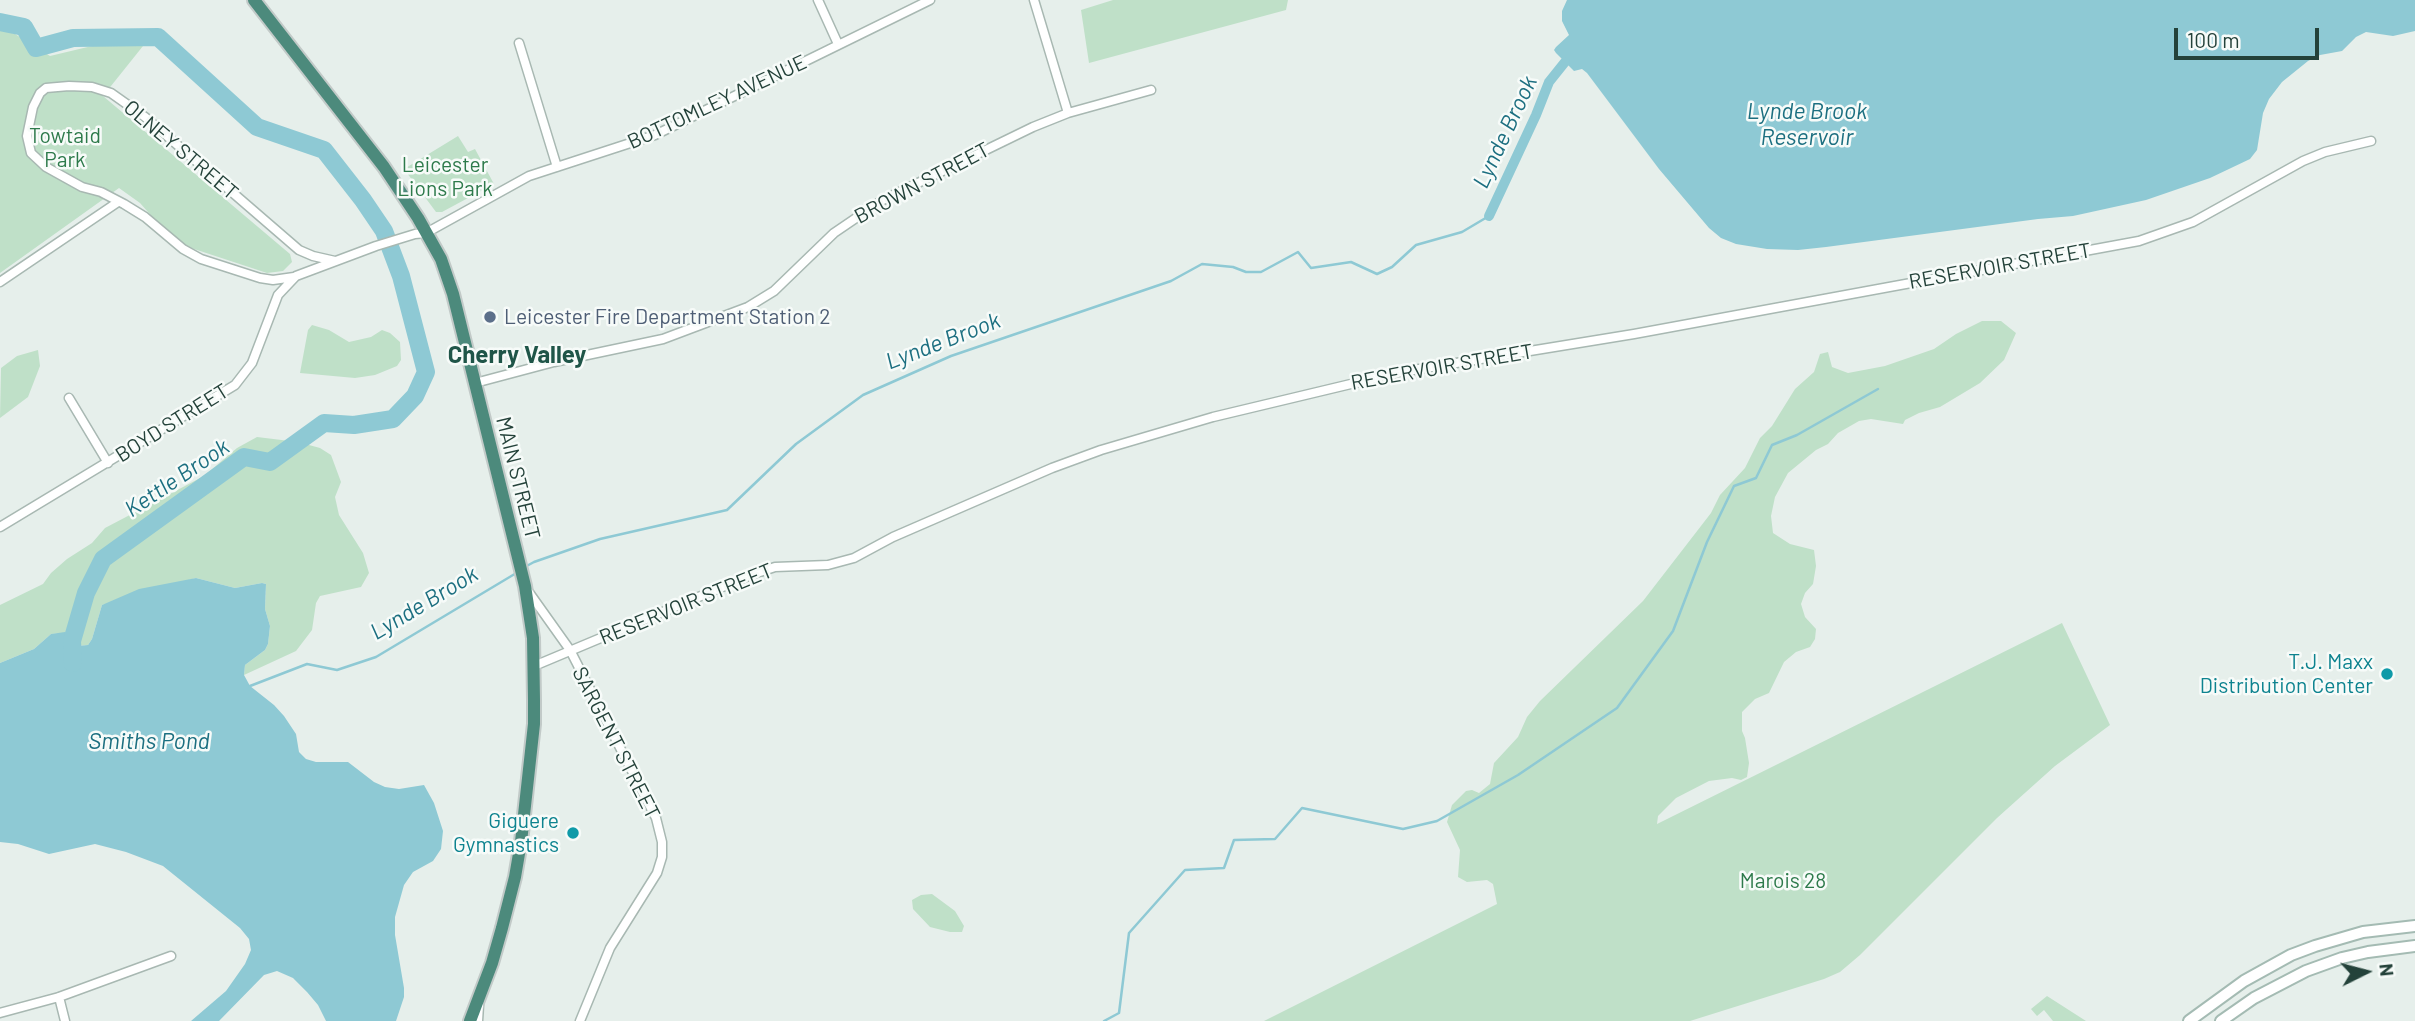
<!DOCTYPE html>
<style>
body{margin:0}
#map{position:relative;width:2415px;height:1021px;overflow:hidden;background:#e6efeb;font-family:Barlow,sans-serif}
canvas{display:block}
.north{position:absolute;left:2331px;top:937px;width:70px;height:70px;-webkit-text-stroke:5px #f7fbf9;paint-order:stroke;rotate:84deg;font-size:19px;font-weight:700;line-height:28px;text-align:center;color:#24423a}
.north::after{content:'';display:block;margin:auto;width:24px;height:32px;background:#24423a;clip-path:polygon(50% 0,100% 100%,50% 72%,0 100%)}
.scale{position:absolute;left:2174px;top:28px;width:145px;height:32px;box-sizing:border-box;border:4px solid #24423a;border-top:0;padding-left:9px;font-size:21px;line-height:24px;white-space:nowrap;color:#24423a;-webkit-text-stroke:5px #f7fbf9;paint-order:stroke}
</style>
<div id="map">
<canvas width="2415" height="1021"></canvas>
<div class="north">N</div>
<div class="scale">100 m</div>
</div>
<script>
const context = document.querySelector('canvas').getContext('2d');
context.lineJoin = 'round';
function fill(path, color) {
  context.fillStyle = color;
  context.fill(path, 'evenodd');
}
function shape(rows) {
  const path = new Path2D();
  for (const r of rows) {
    path.moveTo(r[0], r[1]);
    for (let i = 2; i < r.length; i += 2) path.lineTo(r[i], r[i + 1]);
  }
  return path;
}
function trace(path, color, width, dash) {
  context.strokeStyle = color;
  context.lineWidth = width;
  context.lineCap = dash ? 'butt' : 'round';
  context.setLineDash(dash || []);
  context.stroke(path);
}
function write(font, color, halo, rows, align = 'center') {
  context.font = font + ' Barlow,sans-serif';
  context.lineWidth = 5;
  context.setLineDash([]);
  context.textBaseline = 'middle';
  context.strokeStyle = halo;
  context.fillStyle = color;
  for (const [text, x, y, turn = 0] of rows) {
    context.save();
    context.translate(x, y);
    context.rotate((+turn || 0) * Math.PI / 180);
    context.textAlign = isNaN(turn) ? turn : align;
    if (halo) context.strokeText(text, 0, 0);
    context.fillText(text, 0, 0);
    context.restore();
  }
}
fill(shape([
 [1113,0,1288,0,1286,10,1089,63,1081,10],
 [0,29,15,34,50,56,117,40,147,41,103,96,290,254,292,262,283,271,267,273,188,247,163,229,140,203,119,188,0,273],
 [458,136,468,152,475,149,494,184,442,212,436,212,404,169],
 [1982,321,2001,321,2016,333,2004,360,1980,383,1940,407,1919,413,1905,420,1903,424,1871,419,1859,421,1838,433,1828,444,1816,450,1788,473,1775,497,1771,516,1773,533,1790,544,1814,550,1816,566,1813,584,1805,593,1801,604,1805,617,1816,629,1815,639,1810,647,1796,652,1784,662,1769,693,1755,699,1742,712,1742,731,1745,738,1749,763,1747,777,1741,780,1732,778,1709,781,1676,798,1658,816,1657,824,2062,623,2110,725,2055,766,1997,818,1860,955,1840,972,1824,979,1690,1021,1264,1021,1497,904,1493,884,1487,880,1467,882,1458,877,1460,850,1447,822,1452,805,1466,791,1472,790,1479,793,1490,784,1494,763,1518,737,1527,717,1540,701,1643,601,1711,513,1720,495,1745,468,1760,438,1772,426,1795,389,1814,372,1820,354,1828,352,1832,367,1848,373,1885,366,1934,349,1956,334],
 [312,325,329,330,349,342,371,337,382,330,390,333,400,342,401,360,397,366,375,375,355,378,300,373,308,330],
 [38,350,40,366,28,397,0,418,1,368,17,356],
 [257,437,298,442,320,448,331,455,341,482,335,497,339,515,363,553,369,573,361,587,320,596,316,603,312,630,296,651,244,675,245,665,265,650,268,644,270,626,265,609,266,584,262,583,235,588,196,578,102,605,92,639,88,645,77,646,67,633,51,634,34,649,0,663,0,605,43,584,51,573,67,559,92,543,105,528,204,476,237,448],
 [932,894,955,911,964,926,962,932,950,932,930,927,913,909,912,900,921,895],
 [2047,996,2086,1021,2053,1021,2044,1010,2037,1016,2031,1009]
]), '#bfe0c8');
fill(shape([
 [1567,0,2415,0,2415,31,2393,36,2366,32,2356,37,2342,51,2320,55,2308,61,2282,82,2269,99,2263,113,2257,150,2250,159,2210,178,2146,200,2073,216,2038,219,1826,247,1798,250,1767,249,1736,244,1721,238,1709,228,1659,169,1587,73,1582,69,1574,71,1556,53,1554,50,1556,47,1569,35,1562,21,1562,11],
 [196,578,235,588,262,583,266,584,265,609,270,626,268,644,265,650,245,665,244,675,250,686,274,705,284,716,296,734,299,752,306,759,316,762,348,762,374,782,385,787,399,789,424,785,434,803,443,831,441,849,433,861,413,872,404,885,395,917,395,935,404,988,404,997,396,1021,326,1021,318,1005,307,992,293,978,277,971,264,975,219,1021,191,1021,226,991,245,964,251,950,249,939,240,928,163,866,126,852,95,844,49,854,18,844,0,842,0,663,34,649,51,634,65,632,77,646,88,645,92,639,102,605,139,589]
]), '#8ec9d4');
trace(shape([
 [523,568,534,562,600,539,727,510,796,444,863,395,951,356,1171,281,1202,264,1233,267,1246,272,1261,272,1298,252,1311,268,1351,262,1377,274,1392,267,1416,245,1462,232,1489,216],
 [249,689,250,686,307,664,337,670,376,657,518,572],
 [1104,1021,1119,1013,1129,933,1185,870,1224,868,1234,840,1275,839,1302,808,1403,829,1437,821,1518,775,1617,708,1673,631,1707,542,1734,486,1756,478,1772,445,1797,435,1878,389]
]), '#8ec9d4', 2.5);
trace(shape([
 [1489,216,1536,115,1549,82,1565,62]
]), '#8ec9d4', 10);
trace(shape([
 [0,22,24,27,36,48,73,38,158,37,257,127,324,150,363,200,384,231,401,276,426,372,415,396,393,419,354,425,324,423,270,462,244,457,103,559,86,593,72,641,73,663]
]), '#8ec9d4', 18);
const minor = shape([
 [818,0,838,44],
 [1034,0,1068,113],
 [519,43,557,167],
 [294,277,273,280,260,278,201,259,183,249,145,217,124,204,101,192,82,187,46,167,31,153,27,136,33,107,40,93,46,88,69,86,92,87,111,93,145,117,299,250,313,256,335,261],
 [0,282,118,202],
 [475,383,554,362,663,339,748,307,774,291,834,233,881,201,1033,127,1068,113,1151,90],
 [69,398,108,463],
 [0,527,235,385,252,363,278,295,296,276,376,246,415,234,426,233,529,176,655,135,930,0],
 [528,591,570,650,656,818,662,842,662,857,657,873,610,948,580,1021],
 [534,666,751,575,775,567,828,565,854,558,893,537,1052,468,1101,450,1213,417,1401,372,1634,334,2139,241,2193,222,2303,161,2325,152,2371,141],
 [59,997,65,1021],
 [0,1013,59,997,171,956],
 [478,1021,479,1005]
]);
const secondary = shape([
 [2189,1021,2244,981,2291,955,2315,946,2363,932,2415,926],
 [2221,1021,2254,998,2306,971,2342,958,2368,952,2415,946]
]);
const trunk = shape([
 [254,0,384,167,418,218,441,259,453,294,525,586,533,638,534,700,534,724,521,842,515,877,502,928,492,963,470,1021]
]);
trace(minor, '#a8b8b2', 11);
trace(secondary, '#a4bbb3', 14);
trace(trunk, '#c2cac8', 16);
trace(minor, '#fff', 8);
trace(secondary, '#fff', 10);
trace(trunk, '#4c8a7c', 12);
for (const [x, y, r, color] of [
 [490,317,7,"#5c6f8a"],
 [2387,674,7,"#0f9aa8"],
 [573,833,7,"#0f9aa8"]
]) {
  const dot = new Path2D();
  dot.arc(x, y, r, 0, 2 * Math.PI);
  context.fillStyle = color;
  context.fill(dot);
  trace(dot, '#f7fbf9', 2.5);
}
write('21px', '#24423a', '#f7fbf9', [
 ["BOTTOMLEY AVENUE",717,102,-25],
 ["OLNEY STREET",181,150,40],
 ["BROWN STREET",922,183,-28],
 ["RESERVOIR STREET",2000,266,-10],
 ["RESERVOIR STREET",1442,367,-10],
 ["BOYD STREET",172,423,-32],
 ["MAIN STREET",518,478,76],
 ["RESERVOIR STREET",686,604,-22],
 ["SARGENT STREET",616,743,63]
]);
write('21px', '#2d7a4b', '#f7fbf9', [
 ["Towtaid",65,136],
 ["Park",65,160],
 ["Leicester",445,165],
 ["Lions Park",445,189],
 ["Marois 28",1783,881]
]);
write('21px', '#4e5e75', '#f7fbf9', [
 ["Leicester Fire Department Station 2",504,317]
], 'left');
write('21px', '#0d838f', '#f7fbf9', [
 ["T.J. Maxx",2373,662],
 ["Distribution Center",2373,686],
 ["Giguere",559,821],
 ["Gymnastics",559,845]
], 'right');
write('italic 23px', '#1c6f80', '#f7fbf9', [
 ["Lynde Brook",1807,111],
 ["Reservoir",1807,137],
 ["Lynde Brook",1505,132,-65],
 ["Lynde Brook",943,341,-21],
 ["Kettle Brook",177,478,-34],
 ["Lynde Brook",424,603,-31],
 ["Smiths Pond",149,741]
]);
write('bold 24px', '#1f5548', '#f7fbf9', [
 ["Cherry Valley",517,355]
]);
</script>
